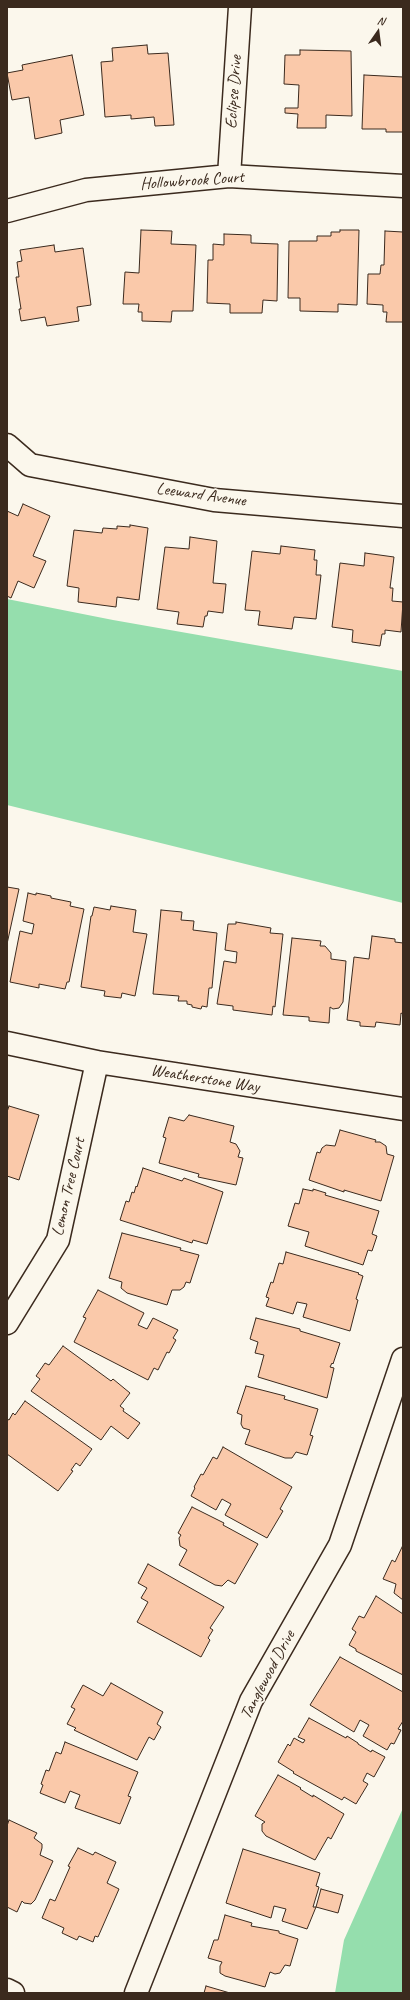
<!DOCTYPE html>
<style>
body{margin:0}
#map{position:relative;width:410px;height:2000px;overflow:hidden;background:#fbf7ec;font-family:Caveat,sans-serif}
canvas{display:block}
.frame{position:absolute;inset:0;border:8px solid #3b2a1e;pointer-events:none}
.north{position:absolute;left:358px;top:12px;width:40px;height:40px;-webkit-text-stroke:3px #fbf7ec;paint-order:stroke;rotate:14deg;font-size:11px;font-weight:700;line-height:16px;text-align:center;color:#3b2a1e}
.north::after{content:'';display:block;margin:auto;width:14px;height:18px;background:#3b2a1e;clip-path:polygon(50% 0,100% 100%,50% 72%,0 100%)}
</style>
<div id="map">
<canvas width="410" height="2000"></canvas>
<div class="frame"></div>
<div class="north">N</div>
</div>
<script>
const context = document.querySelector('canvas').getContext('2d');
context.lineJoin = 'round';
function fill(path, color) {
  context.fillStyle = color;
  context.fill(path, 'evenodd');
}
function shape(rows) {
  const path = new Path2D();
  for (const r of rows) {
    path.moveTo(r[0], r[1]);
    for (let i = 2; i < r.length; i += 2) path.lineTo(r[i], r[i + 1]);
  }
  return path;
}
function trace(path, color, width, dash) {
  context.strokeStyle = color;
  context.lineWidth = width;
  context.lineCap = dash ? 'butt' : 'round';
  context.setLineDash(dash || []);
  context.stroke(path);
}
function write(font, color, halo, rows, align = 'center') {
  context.font = font + ' Caveat,sans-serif';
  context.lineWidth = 3.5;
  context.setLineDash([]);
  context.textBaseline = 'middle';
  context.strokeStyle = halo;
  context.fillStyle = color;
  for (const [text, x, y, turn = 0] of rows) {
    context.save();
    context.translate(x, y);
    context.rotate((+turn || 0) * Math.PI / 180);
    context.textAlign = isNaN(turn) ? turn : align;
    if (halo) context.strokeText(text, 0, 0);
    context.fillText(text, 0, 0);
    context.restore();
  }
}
fill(shape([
 [7,599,113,620,403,671,403,903,7,805],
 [403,1808,403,1993,335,1993,344,1940]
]), '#95dead');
const building = shape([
 [147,45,148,54,168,53,174,125,155,126,154,117,131,119,131,115,105,117,101,62,113,61,112,48,147,45],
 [300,50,351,51,352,116,326,115,326,128,297,128,298,114,285,113,285,108,298,108,299,85,284,84,285,55,300,55,300,50],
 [72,55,84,115,60,120,62,133,35,139,29,97,12,100,7,73,23,70,22,65,72,55],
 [364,75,403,77,403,132,386,132,386,129,362,129,364,75],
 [141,230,172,231,171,244,196,245,193,311,172,311,171,322,142,321,142,312,138,312,139,304,123,304,125,272,139,273,141,230],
 [340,230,359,230,357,305,338,304,338,312,300,311,300,298,288,298,289,241,317,241,317,236,331,236,331,232,340,232,340,230],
 [385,231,403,232,403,322,386,322,387,312,383,312,383,305,367,304,368,274,380,274,381,265,384,265,385,231],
 [224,234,251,235,251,243,278,244,277,301,263,300,262,313,230,313,230,304,207,303,208,260,213,260,213,244,224,245,224,234],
 [54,245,55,252,83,248,91,305,77,307,79,321,47,326,45,317,21,321,19,309,21,309,16,277,19,277,17,262,22,261,20,250,54,245],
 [23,504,50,516,33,556,46,561,34,588,18,581,11,598,7,596,7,511,18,516,23,504],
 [130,525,148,528,139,600,117,597,116,607,78,602,79,588,67,586,74,530,102,533,103,528,117,529,117,526,130,527,130,525],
 [190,537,217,541,213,583,226,584,223,613,208,611,207,616,205,616,203,627,177,624,179,612,157,609,165,547,189,549,190,537],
 [281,546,315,550,314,560,317,560,316,575,321,575,316,619,294,617,292,629,258,625,260,611,245,610,252,551,280,554,281,546],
 [365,553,394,557,390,588,393,588,392,601,403,602,401,632,385,630,385,634,382,634,380,646,352,642,353,630,332,627,340,563,364,566,365,553],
 [7,887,19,889,7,944,7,887],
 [28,893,36,895,36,893,51,896,51,898,71,902,70,906,84,909,69,982,67,982,65,989,39,984,39,988,10,982,20,931,32,934,34,924,23,921,28,893],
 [111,906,136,910,133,932,147,934,135,996,122,993,121,998,104,996,105,991,81,987,91,916,92,916,94,907,110,910,111,906],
 [161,910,182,912,181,920,194,921,193,930,217,933,212,988,209,988,207,1007,202,1006,201,1009,192,1007,192,1005,187,1004,187,1001,178,1001,179,996,153,994,161,910],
 [236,922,271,928,270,933,283,934,275,1007,273,1006,272,1015,233,1010,233,1006,217,1004,224,961,236,963,237,952,225,950,228,924,236,924,236,922],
 [372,936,395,939,395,942,403,943,403,1014,401,1013,400,1025,376,1022,375,1027,360,1026,360,1022,347,1020,354,957,369,959,372,936],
 [292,938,321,941,320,946,325,946,331,953,331,959,346,961,343,1002,339,1008,333,1009,330,1007,329,1023,309,1021,309,1017,283,1015,292,938],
 [9,1106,39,1115,19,1180,7,1176,7,1112,9,1106],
 [189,1115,234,1126,230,1142,236,1144,240,1151,238,1157,243,1158,236,1185,198,1177,199,1174,159,1163,166,1138,163,1137,169,1117,184,1121,189,1115],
 [340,1130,376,1140,375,1142,380,1142,386,1146,387,1154,394,1156,381,1201,344,1190,344,1192,309,1180,317,1152,320,1153,322,1148,326,1145,335,1146,340,1130],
 [143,1168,182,1181,184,1178,223,1192,207,1244,193,1240,192,1243,120,1220,126,1201,129,1202,132,1192,134,1193,136,1186,137,1187,143,1168],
 [303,1189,313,1191,313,1189,326,1193,325,1195,379,1211,372,1234,377,1236,372,1251,368,1250,363,1265,305,1246,309,1232,288,1226,295,1203,299,1204,303,1189],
 [122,1233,181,1248,180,1250,199,1255,190,1283,186,1282,184,1287,180,1290,172,1290,167,1305,127,1293,121,1288,122,1282,109,1278,122,1233],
 [286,1252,359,1273,358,1274,363,1276,356,1299,358,1300,350,1331,303,1317,307,1304,297,1302,293,1314,266,1306,269,1298,266,1297,271,1282,273,1283,279,1263,283,1264,286,1252],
 [98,1290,144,1313,138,1325,147,1329,153,1318,178,1330,173,1338,176,1340,169,1353,167,1352,158,1370,154,1368,148,1380,74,1342,86,1318,83,1317,98,1290],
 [256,1318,300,1329,300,1331,340,1343,333,1364,332,1363,330,1367,334,1368,327,1398,258,1377,264,1355,255,1353,258,1342,250,1339,256,1318],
 [63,1346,111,1381,113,1379,130,1393,120,1406,124,1409,123,1411,140,1423,128,1439,111,1426,101,1440,31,1391,40,1379,36,1376,45,1363,49,1365,63,1346],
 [246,1386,285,1396,284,1399,318,1409,310,1435,313,1436,307,1455,296,1452,292,1458,285,1458,245,1444,250,1430,243,1428,241,1424,242,1415,237,1413,246,1386],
 [25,1401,92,1449,80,1466,76,1463,71,1470,73,1471,58,1491,7,1454,7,1419,9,1420,13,1413,15,1415,25,1401],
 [223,1447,292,1487,280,1509,283,1511,267,1538,225,1515,231,1504,222,1499,216,1510,191,1496,195,1488,194,1487,201,1474,203,1475,213,1457,217,1459,223,1447],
 [192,1507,224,1523,223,1525,258,1544,235,1584,228,1580,222,1586,215,1585,179,1565,187,1550,180,1546,179,1538,181,1535,178,1533,192,1507],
 [403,1545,403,1600,394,1593,396,1584,383,1579,392,1560,395,1562,403,1545],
 [148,1564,224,1607,210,1628,213,1630,208,1638,210,1640,201,1657,137,1622,148,1602,141,1598,147,1588,138,1583,148,1564],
 [376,1596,403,1614,403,1675,356,1651,356,1649,349,1645,356,1632,352,1629,359,1616,364,1618,376,1596],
 [340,1657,403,1692,403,1721,398,1729,401,1730,394,1744,391,1743,387,1750,363,1736,369,1725,360,1720,354,1732,310,1705,340,1657],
 [111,1683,163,1712,157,1724,161,1727,154,1740,149,1737,137,1760,74,1730,76,1728,67,1724,75,1709,71,1707,83,1685,103,1696,111,1683],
 [309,1718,346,1738,347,1736,358,1743,358,1744,371,1752,372,1750,385,1757,374,1777,367,1773,363,1781,368,1784,356,1804,344,1797,342,1800,293,1773,294,1772,278,1762,288,1744,290,1746,294,1738,303,1743,305,1740,298,1737,309,1718],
 [65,1742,138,1772,128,1796,131,1797,120,1824,75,1808,80,1795,70,1791,65,1803,40,1793,43,1785,41,1784,46,1770,49,1771,56,1752,61,1754,65,1742],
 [278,1775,301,1788,300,1789,313,1797,313,1795,344,1814,331,1839,328,1837,315,1860,266,1836,262,1831,262,1824,265,1822,255,1816,278,1775],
 [9,1820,37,1833,34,1838,42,1844,42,1848,40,1855,53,1861,35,1900,31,1904,24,1903,22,1901,17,1912,7,1907,7,1826,9,1820],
 [78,1848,93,1855,95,1852,116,1862,107,1883,119,1889,98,1937,95,1936,93,1942,79,1936,77,1940,62,1933,64,1928,42,1918,50,1899,55,1901,70,1867,68,1866,78,1848],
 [243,1849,320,1873,316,1886,319,1887,313,1907,316,1907,307,1929,282,1921,286,1909,274,1906,271,1918,226,1903,243,1849],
 [321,1889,343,1895,338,1913,316,1907,321,1889],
 [225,1915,252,1923,251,1926,279,1931,279,1933,298,1939,290,1966,285,1965,280,1973,275,1974,270,1972,265,1987,225,1976,220,1973,220,1966,222,1962,208,1958,214,1940,218,1940,225,1915],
 [206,1986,230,1993,204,1993,206,1986]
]);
fill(building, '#fac9aa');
trace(building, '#3b2a1e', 1);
const minor = shape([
 [229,176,240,7],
 [7,211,86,190,229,176,403,186],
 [7,445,30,465,214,500,403,516],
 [7,1043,97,1062,403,1109],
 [7,1323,58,1240,97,1062],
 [7,1990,13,1993],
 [136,1993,251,1701,340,1545,403,1359]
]);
trace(minor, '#3b2a1e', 25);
trace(minor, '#fbf7ec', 22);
write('17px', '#3b2a1e', '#fbf7ec', [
 ["Eclipse Drive",234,92,-86],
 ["Hollowbrook Court",192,181,-4],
 ["Leeward Avenue",201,495,8],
 ["Weatherstone Way",205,1079,9],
 ["Lemon Tree Court",69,1187,-77],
 ["Tanglewood Drive",268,1675,-62]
]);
</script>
